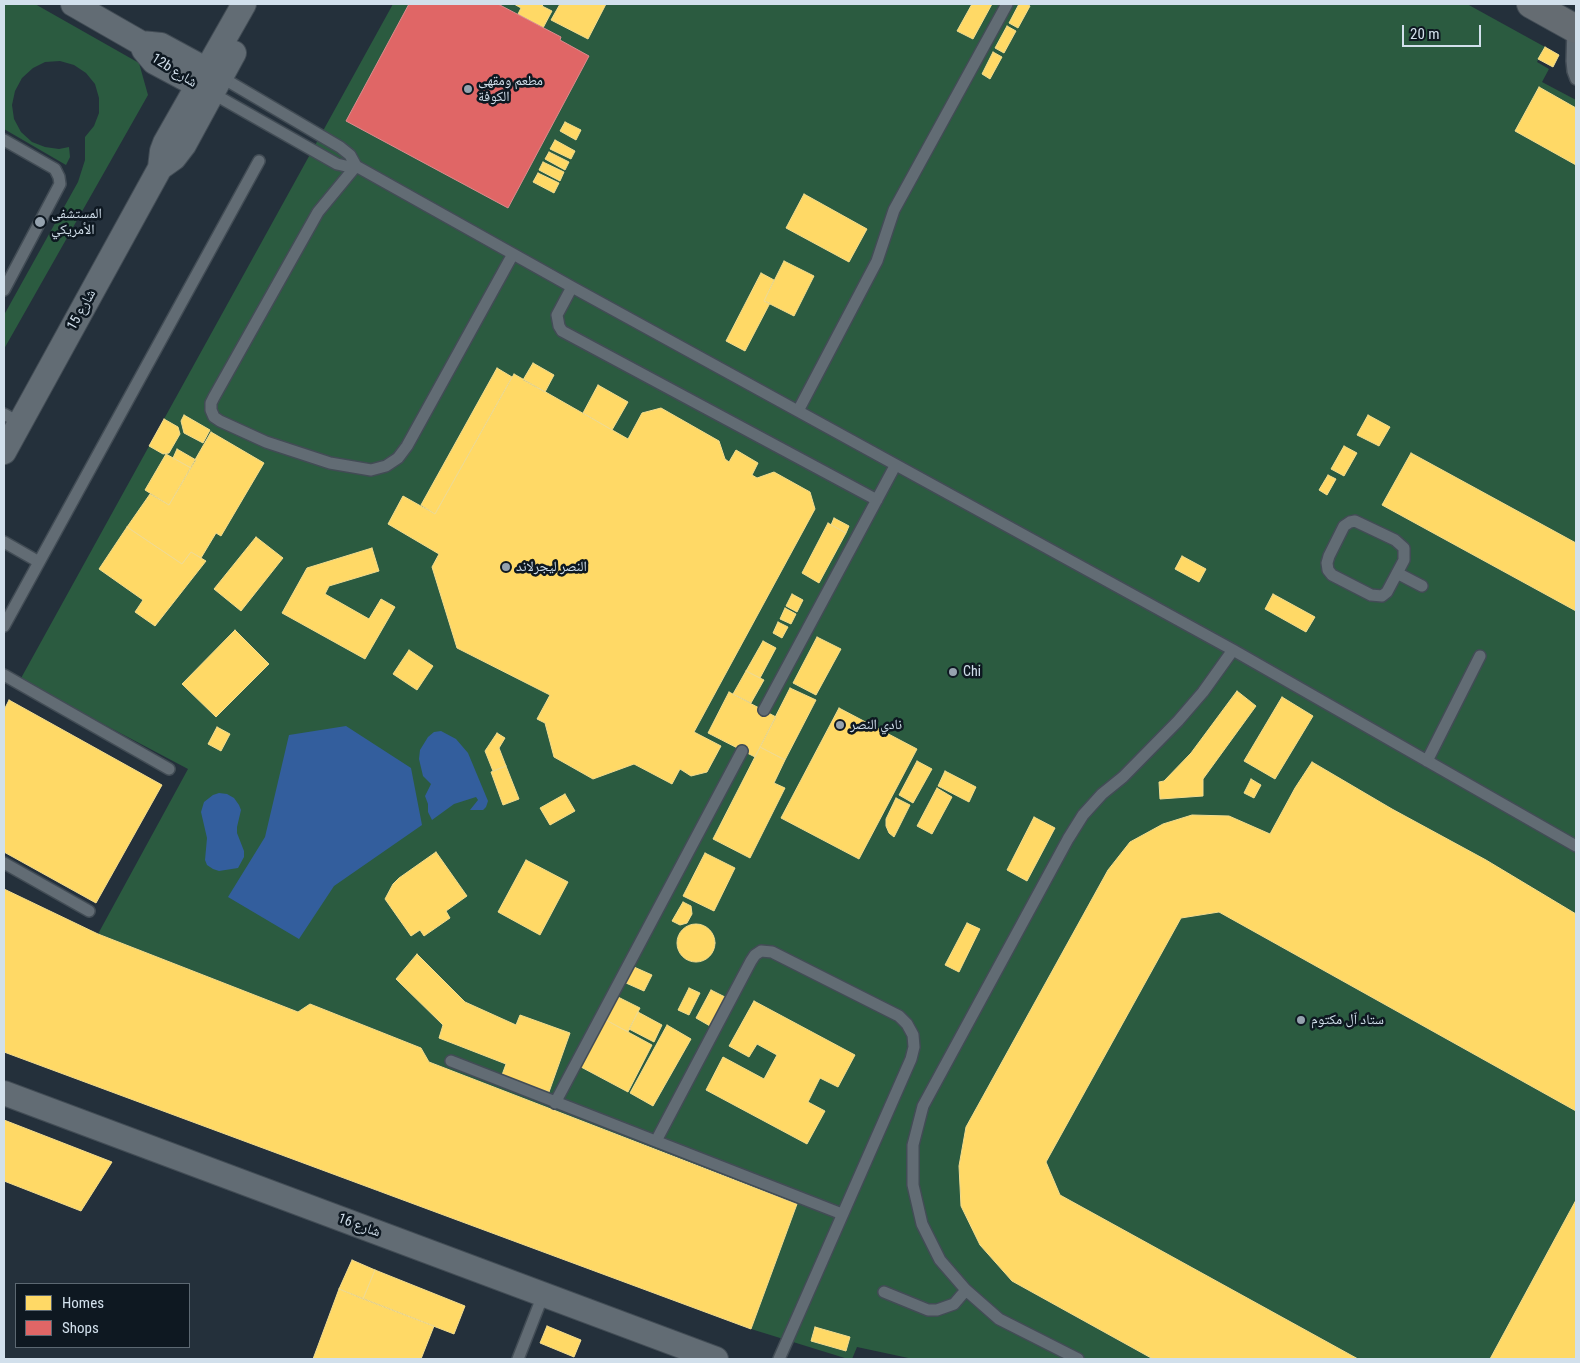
<!DOCTYPE html>
<meta charset="utf-8">
<style>
body{margin:0}
#map{position:relative;width:1580px;height:1363px;overflow:hidden;background:#24303b;font-family:"Roboto Condensed",sans-serif}
canvas{display:block}
.frame{position:absolute;inset:0;border:5px solid #d2e0ec;pointer-events:none}
.legend{position:absolute;left:15px;top:1283px;width:175px;height:65px;box-sizing:border-box;background:#0e1821;border:1px solid #5c6872;margin:0;padding:6px 9px;list-style:none;font-size:15px;color:#d2e0ec}
.legend li{display:flex;align-items:center;gap:10px;height:25px}
.legend b{width:25px;border:1px solid #5c6872}
.scale{position:absolute;left:1402px;top:25px;width:79px;height:22px;box-sizing:border-box;border:2px solid #d2e0ec;border-top:0;padding-left:6px;font-size:15px;line-height:18px;white-space:nowrap;color:#d2e0ec;-webkit-text-stroke:4px #0e1821;paint-order:stroke}
</style>
<div id="map">
<canvas width="1580" height="1363"></canvas>
<div class="frame"></div>
<ul class="legend">
<li><b style="height:14px;background:#ffd966"></b>Homes</li>
<li><b style="height:14px;background:#e06666"></b>Shops</li>
</ul>
<div class="scale">20 m</div>
</div>
<script>
const context = document.querySelector('canvas').getContext('2d');
context.lineJoin = 'round';
function fill(path, color) {
  context.fillStyle = color;
  context.fill(path, 'evenodd');
}
function shape(rows) {
  const path = new Path2D();
  for (const r of rows) {
    if (r.length === 3) {
      path.moveTo(r[0] + r[2], r[1]);
      path.arc(r[0], r[1], r[2], 0, 2 * Math.PI);
      continue;
    }
    path.moveTo(r[0], r[1]);
    for (let i = 2; i < r.length; i += 2) path.lineTo(r[i], r[i + 1]);
  }
  return path;
}
function trace(path, color, width, dash) {
  context.strokeStyle = color;
  context.lineWidth = width;
  context.lineCap = dash ? 'butt' : 'round';
  context.setLineDash(dash || []);
  context.stroke(path);
}
function write(font, color, halo, rows, align = 'center') {
  context.font = font + ' "Roboto Condensed","Noto Naskh Arabic",sans-serif';
  context.lineWidth = 5;
  context.setLineDash([]);
  context.textBaseline = 'middle';
  context.strokeStyle = halo;
  context.fillStyle = color;
  for (const [text, x, y, turn = 0] of rows) {
    context.save();
    context.translate(x, y);
    context.rotate((+turn || 0) * Math.PI / 180);
    context.textAlign = isNaN(turn) ? turn : align;
    if (halo) context.strokeText(text, 0, 0);
    context.fillText(text, 0, 0);
    context.restore();
  }
}
fill(shape([
 [4,4,35,4,139,63,148,95,4,349,4,315,78,182,85,160,85,137,94,126,99,113,99,98,95,84,86,73,74,65,60,61,45,62,33,68,22,78,15,91,12,105,14,119,21,132,32,142,45,147,59,149,69,147,70,157,66,165,4,129],
 [393,4,1467,4,1545,47,1537,62,1549,69,1542,82,1576,100,1576,1359,913,1359,857,1347,852,1359,848,1359,751,1329,797,1204,429,1062,421,1048,310,1004,298,1012,98,934,188,769,20,680]
]), '#2b5b40');
fill(shape([
 [346,726,411,768,422,825,334,886,299,939,228,897,265,837,289,735],
 [441,731,456,739,468,753,488,801,486,807,483,810,470,810,478,800,476,797,454,804,432,820,428,812,428,804,425,796,431,784,423,776,419,759,420,750,428,737,434,732],
 [219,793,227,794,234,798,239,805,241,810,237,827,237,833,244,851,244,857,238,868,219,871,213,869,207,865,205,860,207,838,201,812,204,802,213,795]
]), '#335e9d');
const homes = shape([
 [514,4,544,4,542,6,552,11,543,28,518,14,521,8,514,4],
 [560,4,606,4,588,39,551,20,560,4],
 [972,4,992,4,973,39,957,31,972,4],
 [1019,4,1027,4,1030,6,1018,28,1009,23,1019,4],
 [1007,26,1016,31,1004,53,995,48,1007,26],
 [1545,47,1559,55,1553,67,1538,59,1545,47],
 [993,52,1002,57,990,79,982,74,993,52],
 [1539,87,1576,108,1576,165,1515,131,1539,87],
 [565,122,581,130,576,140,560,131,565,122],
 [555,140,575,151,571,159,550,149,555,140],
 [549,152,569,162,565,170,545,159,549,152],
 [543,162,564,172,560,181,539,170,543,162],
 [538,173,559,183,554,193,533,182,538,173],
 [804,194,867,229,849,262,786,228,804,194],
 [784,261,814,276,794,316,764,301,784,261],
 [761,273,774,280,764,301,770,303,745,351,726,341,761,273],
 [533,363,554,375,545,392,523,380,533,363],
 [497,368,512,377,435,514,421,505,497,368],
 [514,374,628,439,642,413,661,408,719,441,725,459,729,462,736,450,758,463,752,475,757,478,774,472,810,492,815,509,694,732,721,746,707,772,691,776,680,769,672,784,634,764,593,779,554,757,545,723,537,719,550,695,457,648,432,567,439,554,388,524,403,496,435,514,514,374],
 [598,385,628,402,612,430,583,413,598,385],
 [184,415,210,430,203,443,184,433,181,421,184,415],
 [1368,415,1390,427,1379,446,1357,435,1368,415],
 [164,419,178,427,180,434,169,453,163,454,149,446,164,419],
 [211,432,264,463,221,536,216,533,201,558,191,552,182,564,127,527,150,494,169,505,211,432],
 [1344,446,1357,453,1344,476,1331,469,1344,446],
 [177,449,196,460,191,468,173,458,177,449],
 [1411,453,1576,543,1576,611,1382,505,1411,453],
 [166,454,191,468,169,505,145,490,166,454],
 [1328,475,1336,479,1327,495,1319,490,1328,475],
 [834,518,849,526,846,533,831,525,834,518],
 [828,523,846,533,819,583,802,573,828,523],
 [127,527,182,564,191,552,206,561,155,626,135,612,143,600,99,569,127,527],
 [256,537,283,558,241,611,214,589,256,537],
 [372,548,379,571,329,586,325,594,369,619,381,599,395,607,365,659,282,613,307,568,372,548],
 [1182,556,1206,569,1199,582,1175,569,1182,556],
 [792,594,803,600,797,612,786,606,792,594],
 [1273,594,1315,617,1306,632,1265,609,1273,594],
 [785,608,796,614,791,624,780,619,785,608],
 [778,622,788,627,782,638,773,633,778,622],
 [235,630,269,664,216,717,182,684,235,630],
 [817,637,841,649,816,695,793,683,817,637],
 [763,641,776,648,760,678,746,671,763,641],
 [409,650,433,666,417,690,393,674,409,650],
 [746,671,764,680,751,703,733,694,746,671],
 [790,688,816,700,785,760,760,747,790,688],
 [1237,691,1256,706,1203,779,1203,796,1160,799,1159,782,1164,781,1191,753,1237,691],
 [729,692,776,717,755,757,708,733,729,692],
 [1282,697,1313,716,1275,779,1244,761,1282,697],
 [9,700,162,785,96,903,4,852,4,710,9,700],
 [839,708,917,749,859,859,781,818,839,708],
 [217,727,230,734,221,751,208,744,217,727],
 [497,733,505,738,499,748,506,766,493,771,485,751,497,733],
 [760,747,785,760,774,783,785,788,750,858,713,839,760,747],
 [917,761,932,769,913,803,899,795,917,761],
 [1312,762,1392,809,1486,860,1576,914,1576,1111,1219,912,1181,918,1046,1162,1060,1195,1358,1359,1153,1359,1012,1281,980,1245,961,1206,959,1166,966,1127,1108,870,1130,842,1163,824,1192,815,1229,816,1270,834,1295,788,1312,762],
 [506,766,519,799,503,805,491,772,506,766],
 [945,771,976,787,969,802,938,786,945,771],
 [1251,779,1261,785,1254,798,1244,793,1251,779],
 [937,788,952,797,932,834,917,826,937,788],
 [565,794,575,811,550,825,540,808,565,794],
 [896,798,910,805,894,837,889,833,886,826,886,819,896,798],
 [1034,817,1055,828,1027,881,1007,870,1034,817],
 [436,852,467,896,446,911,450,918,424,936,420,930,411,936,385,899,393,884,399,878,436,852],
 [705,853,735,868,714,911,683,896,705,853],
 [526,860,568,882,540,935,498,912,526,860],
 [4,889,98,934,298,1012,310,1004,421,1048,429,1062,797,1204,751,1329,4,1052,4,889],
 [683,902,691,906,692,914,687,923,680,925,672,921,683,902],
 [967,923,980,929,959,972,945,965,967,923],
 [696,943,19],
 [417,954,465,1002,516,1025,520,1015,570,1033,549,1092,502,1075,506,1064,439,1038,443,1025,396,979,417,954],
 [634,967,652,975,644,991,626,983,634,967],
 [689,988,700,993,689,1015,678,1010,689,988],
 [711,990,725,997,710,1026,696,1018,711,990],
 [618,997,640,1008,628,1032,606,1020,618,997],
 [754,1001,855,1055,838,1087,820,1078,808,1102,825,1111,807,1144,706,1090,723,1057,764,1079,777,1055,757,1044,749,1057,729,1046,754,1001],
 [638,1012,662,1025,654,1042,629,1029,638,1012],
 [606,1020,652,1045,628,1092,581,1067,606,1020],
 [667,1025,691,1039,653,1106,630,1093,667,1025],
 [4,1120,112,1162,81,1211,4,1181,4,1120],
 [1576,1200,1576,1359,1490,1359,1576,1200],
 [352,1260,375,1270,363,1299,339,1289,352,1260],
 [375,1270,465,1306,454,1334,363,1299,375,1270],
 [339,1289,434,1326,421,1359,313,1359,339,1289],
 [547,1326,581,1340,574,1357,540,1343,547,1326],
 [815,1327,850,1337,846,1351,811,1341,815,1327]
]);
fill(homes, '#ffd966');
trace(homes, '#f2db8e', 1);
const shops = shape([
 [409,4,498,4,561,37,560,40,589,56,508,208,346,121,409,4]
]);
fill(shops, '#e06666');
trace(shops, '#dc8b8e', 1);
const lane = shape([
 [1573,27,1572,61,1573,71,1576,79],
 [221,77,340,147,350,155,356,166,572,287,1233,650,1576,846],
 [212,93,337,164,350,167,356,166],
 [4,140,55,169,59,177,60,184,4,290],
 [356,166,318,212,214,397,211,403,211,410,214,417,220,421,266,442,330,463,371,470,386,466,398,458,407,446,513,254],
 [572,287,557,315,559,326,562,331,877,500],
 [798,411,877,261,894,210,1007,4],
 [4,414,20,423],
 [1355,521,1395,540,1404,548,1404,560,1387,592,1382,596,1371,595,1332,575,1328,570,1327,563,1329,556,1344,526,1350,522,1355,521],
 [4,542,39,562],
 [1397,573,1422,586],
 [4,626,259,161],
 [4,675,169,769],
 [764,710,895,466],
 [1427,761,1480,656],
 [4,863,89,911],
 [451,1061,842,1214],
 [555,1103,742,751],
 [656,1141,751,961,755,955,761,951,772,952,899,1016,907,1024,913,1035,914,1047,911,1059,779,1359],
 [884,1292,928,1310,937,1310,954,1304,966,1290],
 [518,1359,543,1295],
 [1078,1359,999,1319,966,1290,940,1260,922,1224,913,1185,913,1145,923,1106,1068,839,1083,815,1102,794,1123,777,1178,721,1203,692,1233,650]
]);
const street = shape([
 [73,4,141,43,161,45,220,77],
 [141,43,144,50,154,62,212,93],
 [160,168,174,158,184,145,234,53],
 [4,452,160,168,162,151,165,143,244,4],
 [4,1093,716,1359]
]);
const secondary = shape([
 [1531,4,1576,29]
]);
trace(lane, '#424c55', 14);
trace(street, '#424c55', 26);
trace(secondary, '#424c55', 30);
trace(lane, '#626c74', 11);
trace(street, '#626c74', 24);
trace(secondary, '#656c72', 28);
for (const [x, y, r, color] of [
 [468,89,5,"#95a2ae"],
 [40,222,6,"#95a2ae"],
 [506,567,5,"#95a2ae"],
 [953,672,5,"#95a2ae"],
 [840,725,5,"#95a2ae"],
 [1301,1020,5,"#95a2ae"]
]) {
  const dot = new Path2D();
  dot.arc(x, y, r, 0, 2 * Math.PI);
  context.fillStyle = color;
  context.fill(dot);
  trace(dot, '#0e1821', 2);
}
write('14px', '#d2e0ec', '#0e1821', [
 ["12b شارع",174,71,32],
 ["شارع 15",82,310,-61],
 ["شارع 16",359,1226,20]
]);
write('14px', '#d2e0ec', '#0e1821', [
 ["مطعم ومقهى",478,81],
 ["الكوفة",478,97],
 ["المستشفى",51,214],
 ["الأمريكي",51,230],
 ["النصر ليجرلاند",516,567],
 ["Chi",963,672],
 ["نادي النصر",850,725],
 ["ستاد اّل مكتوم",1311,1020]
], 'left');
</script>
